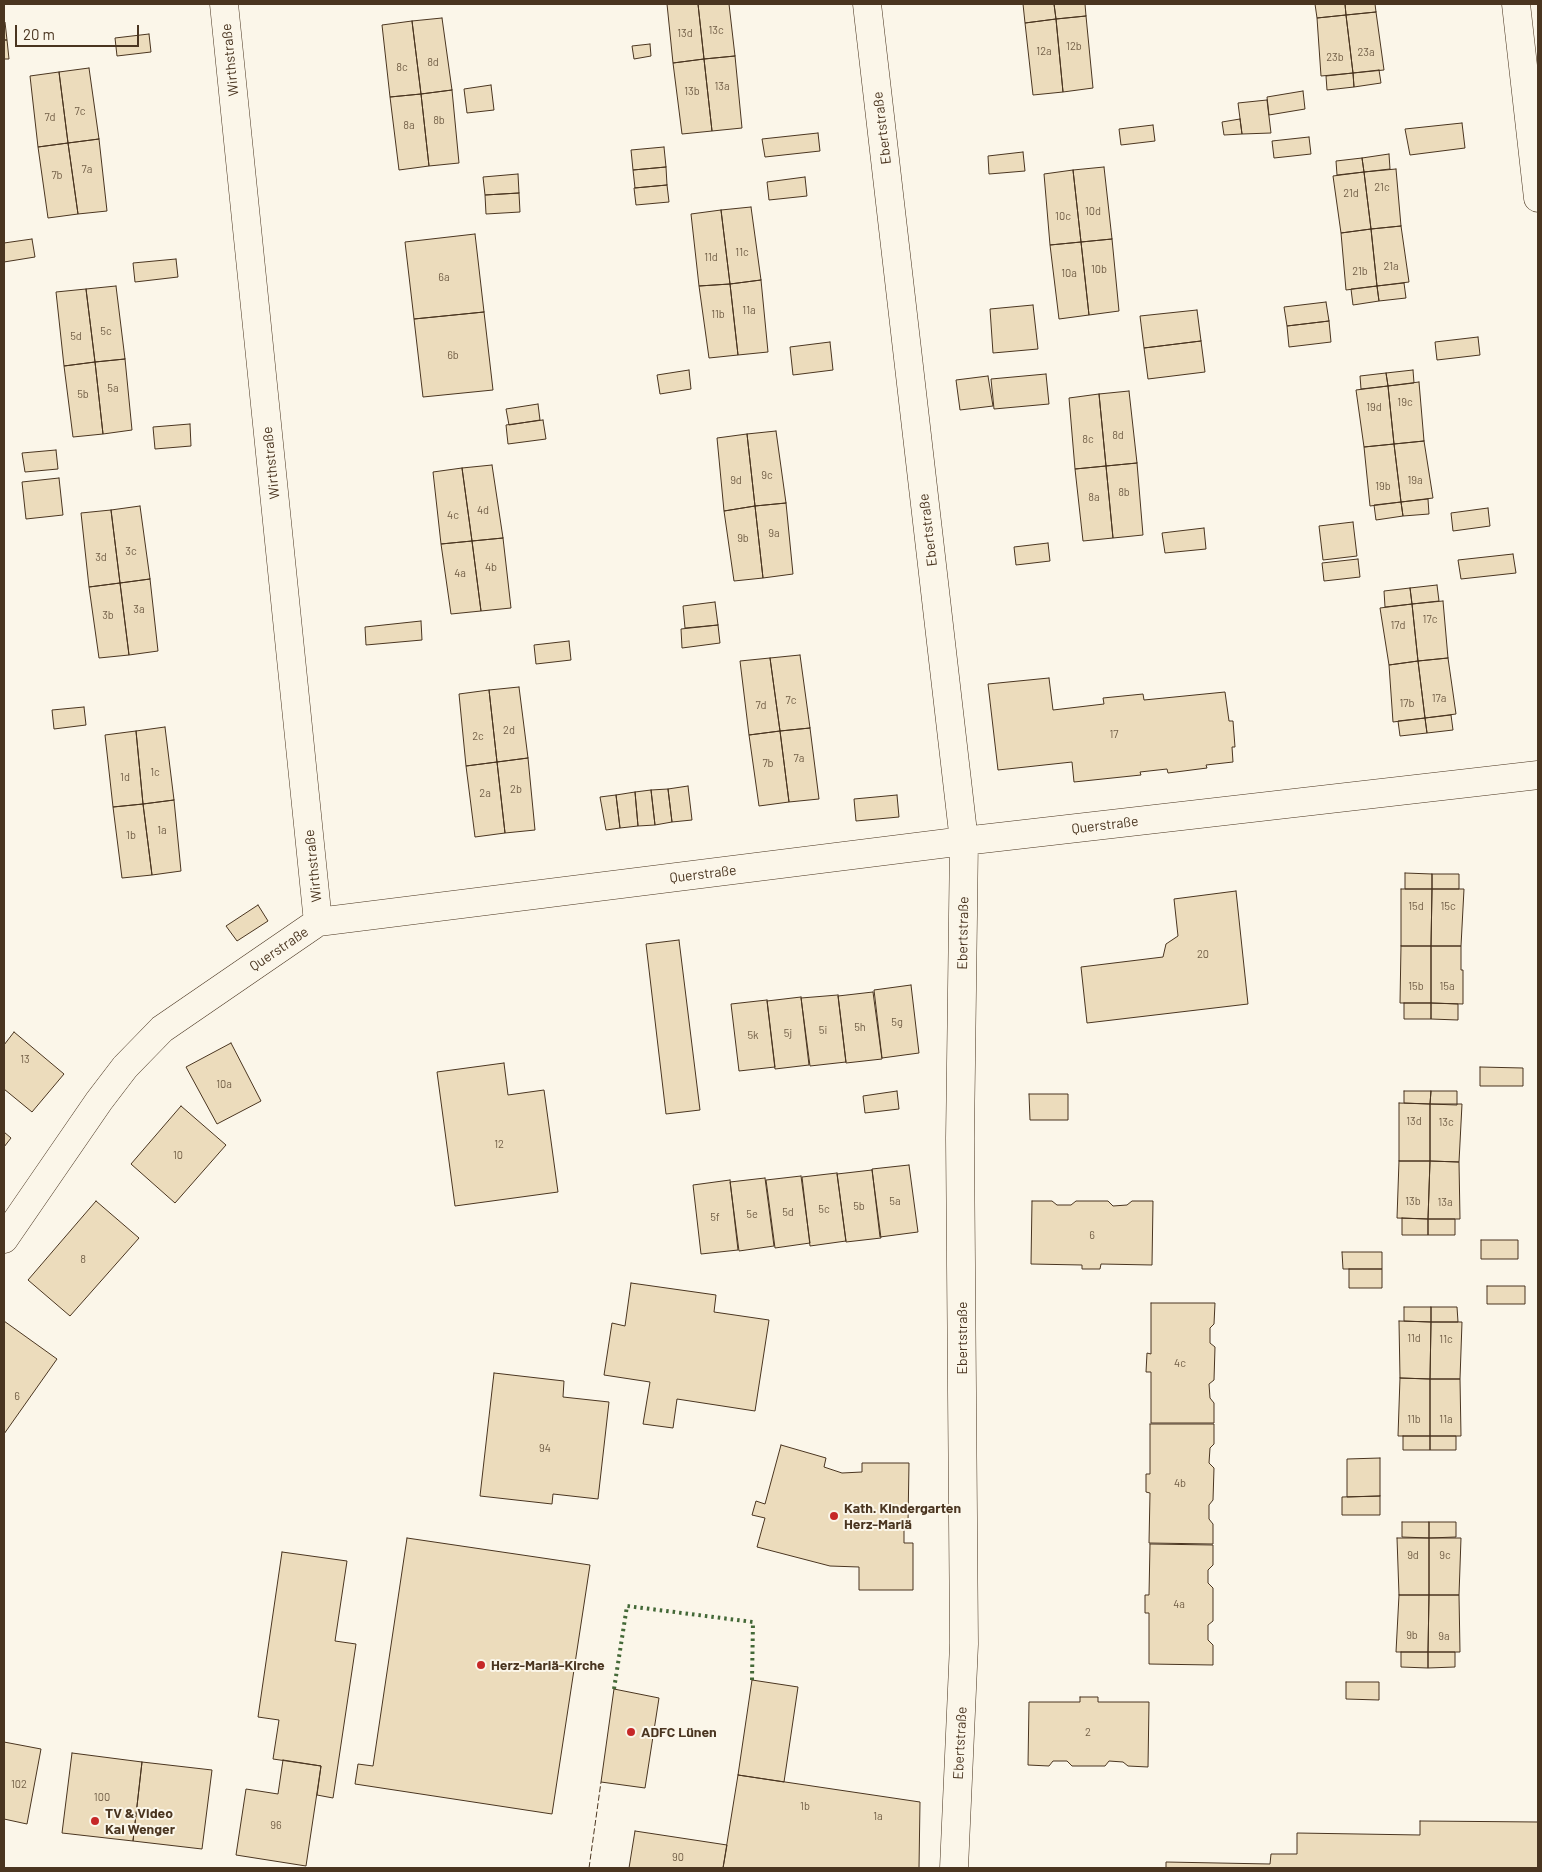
<!DOCTYPE html>
<meta charset="utf-8">
<style>
body{margin:0}
#map{position:relative;width:1542px;height:1872px;overflow:hidden;background:#fbf6e9;font-family:Barlow,sans-serif}
canvas{display:block}
.frame{position:absolute;inset:0;border:5px solid #4a3520;pointer-events:none}
.scale{position:absolute;left:15px;top:25px;width:124px;height:22px;box-sizing:border-box;border:2px solid #4a3520;border-top:0;padding-left:6px;font-size:15px;line-height:18px;white-space:nowrap;color:#4a3520;-webkit-text-stroke:4px #fbf6e9;paint-order:stroke}
</style>
<div id="map">
<canvas width="1542" height="1872"></canvas>
<div class="frame"></div>
<div class="scale">20 m</div>
</div>
<script>
const context = document.querySelector('canvas').getContext('2d');
context.lineJoin = 'round';
function fill(path, color) {
  context.fillStyle = color;
  context.fill(path, 'evenodd');
}
function shape(rows) {
  const path = new Path2D();
  for (const r of rows) {
    path.moveTo(r[0], r[1]);
    for (let i = 2; i < r.length; i += 2) path.lineTo(r[i], r[i + 1]);
  }
  return path;
}
function trace(path, color, width, dash) {
  context.strokeStyle = color;
  context.lineWidth = width;
  context.lineCap = dash ? 'butt' : 'round';
  context.setLineDash(dash || []);
  context.stroke(path);
}
function write(font, color, halo, rows, align = 'center') {
  context.font = font + ' Barlow,sans-serif';
  context.lineWidth = 4;
  context.setLineDash([]);
  context.textBaseline = 'middle';
  context.strokeStyle = halo;
  context.fillStyle = color;
  for (const [text, x, y, turn = 0] of rows) {
    context.save();
    context.translate(x, y);
    context.rotate((+turn || 0) * Math.PI / 180);
    context.textAlign = isNaN(turn) ? turn : align;
    if (halo) context.strokeText(text, 0, 0);
    context.fillText(text, 0, 0);
    context.restore();
  }
}
const building = shape([
 [667,4,698,4,704,59,673,63,667,4],
 [698,4,729,4,735,56,704,59,698,4],
 [1023,4,1054,4,1056,19,1025,23,1023,4],
 [1054,4,1085,4,1086,16,1056,19,1054,4],
 [1315,4,1345,4,1346,15,1317,18,1315,4],
 [1345,4,1375,4,1376,12,1346,15,1345,4],
 [1376,12,1384,70,1353,73,1346,15,1376,12],
 [1346,15,1353,73,1321,76,1317,18,1346,15],
 [1086,16,1093,88,1063,92,1056,19,1086,16],
 [442,18,452,90,421,94,412,21,442,18],
 [1056,19,1063,92,1033,95,1025,23,1056,19],
 [412,21,421,94,390,97,382,25,412,21],
 [4,22,5,22,7,40,4,40,4,22],
 [149,34,151,52,117,56,115,38,149,34],
 [4,40,7,40,9,59,4,59,4,40],
 [650,44,651,56,634,59,632,46,650,44],
 [735,56,742,128,712,131,704,59,735,56],
 [704,59,712,131,682,134,673,63,704,59],
 [89,68,99,139,68,143,59,72,89,68],
 [1379,70,1381,83,1354,87,1353,73,1379,70],
 [59,72,68,143,38,147,30,76,59,72],
 [1353,73,1354,87,1327,90,1326,76,1353,73],
 [491,85,494,110,467,113,464,89,491,85],
 [452,90,459,163,429,166,421,94,452,90],
 [1303,91,1305,109,1269,115,1267,97,1303,91],
 [421,94,429,166,399,170,390,97,421,94],
 [1267,100,1271,133,1242,134,1238,103,1267,100],
 [1240,119,1242,134,1224,135,1222,122,1240,119],
 [1462,123,1465,148,1410,155,1405,129,1462,123],
 [1153,125,1155,141,1121,145,1119,129,1153,125],
 [818,133,820,151,765,157,762,139,818,133],
 [1309,137,1311,154,1274,158,1272,141,1309,137],
 [99,139,107,211,78,214,68,143,99,139],
 [68,143,78,214,48,218,38,147,68,143],
 [664,147,666,167,633,170,631,150,664,147],
 [1023,152,1025,171,989,174,988,156,1023,152],
 [1389,154,1390,169,1364,172,1362,158,1389,154],
 [1362,158,1364,172,1337,175,1336,161,1362,158],
 [666,167,667,185,635,188,633,170,666,167],
 [1104,167,1112,239,1081,242,1073,170,1104,167],
 [1396,169,1401,226,1371,229,1364,172,1396,169],
 [1073,170,1081,242,1050,245,1044,174,1073,170],
 [1364,172,1371,229,1341,233,1333,176,1364,172],
 [518,174,519,193,485,195,483,177,518,174],
 [805,177,807,196,769,200,767,182,805,177],
 [667,185,669,202,636,205,634,188,667,185],
 [519,193,520,212,486,214,485,195,519,193],
 [751,207,761,280,730,284,721,210,751,207],
 [721,210,730,284,699,286,691,214,721,210],
 [1401,226,1409,282,1377,286,1371,229,1401,226],
 [1371,229,1377,286,1346,290,1341,233,1371,229],
 [475,234,484,312,414,319,405,242,475,234],
 [32,239,35,257,4,262,4,243,32,239],
 [1112,239,1119,311,1089,315,1081,242,1112,239],
 [1081,242,1089,315,1059,319,1050,245,1081,242],
 [176,259,178,277,135,282,133,263,176,259],
 [761,280,768,352,738,355,730,284,761,280],
 [1404,283,1406,298,1379,301,1377,286,1404,283],
 [730,284,738,355,709,358,699,286,730,284],
 [116,286,125,359,95,362,86,289,116,286],
 [1377,286,1379,301,1353,305,1351,289,1377,286],
 [86,289,95,362,64,366,56,292,86,289],
 [1326,302,1329,321,1287,326,1284,307,1326,302],
 [1033,305,1038,349,993,353,990,309,1033,305],
 [1197,310,1201,341,1144,348,1140,316,1197,310],
 [484,312,493,390,423,397,414,319,484,312],
 [1329,321,1331,342,1289,347,1287,326,1329,321],
 [1478,337,1480,355,1437,360,1435,342,1478,337],
 [1201,341,1205,372,1148,379,1144,348,1201,341],
 [830,342,833,370,793,375,790,347,830,342],
 [125,359,132,430,103,434,95,362,125,359],
 [95,362,103,434,73,437,64,366,95,362],
 [689,370,691,389,660,394,657,375,689,370],
 [1413,370,1414,383,1388,386,1386,373,1413,370],
 [1386,373,1388,386,1361,389,1360,376,1386,373],
 [1046,374,1049,404,994,409,991,379,1046,374],
 [988,376,993,406,960,410,956,380,988,376],
 [1419,382,1424,441,1394,444,1388,386,1419,382],
 [1388,386,1394,444,1364,447,1356,390,1388,386],
 [1129,391,1137,463,1106,466,1099,394,1129,391],
 [1099,394,1106,466,1075,469,1069,398,1099,394],
 [538,404,540,420,509,425,506,409,538,404],
 [543,420,546,439,508,444,506,425,543,420],
 [190,424,191,446,155,449,153,427,190,424],
 [776,431,786,503,755,506,747,434,776,431],
 [747,434,755,506,724,511,717,438,747,434],
 [1424,441,1433,498,1401,502,1394,444,1424,441],
 [1394,444,1401,502,1370,506,1364,447,1394,444],
 [56,450,58,469,25,472,22,453,56,450],
 [1137,463,1143,535,1113,538,1106,466,1137,463],
 [492,465,503,538,472,541,462,468,492,465],
 [1106,466,1113,538,1083,541,1075,469,1106,466],
 [462,468,472,541,441,544,433,472,462,468],
 [59,478,63,515,26,519,22,482,59,478],
 [1428,499,1429,514,1403,516,1401,502,1428,499],
 [1401,502,1403,516,1376,520,1374,505,1401,502],
 [786,503,793,574,763,578,755,506,786,503],
 [140,506,150,579,120,583,111,510,140,506],
 [755,506,763,578,734,581,724,511,755,506],
 [1488,508,1490,526,1453,531,1451,513,1488,508],
 [111,510,120,583,89,587,81,513,111,510],
 [1353,522,1357,556,1323,560,1319,526,1353,522],
 [1204,528,1206,549,1165,553,1162,533,1204,528],
 [503,538,511,608,481,611,472,541,503,538],
 [472,541,481,611,451,614,441,544,472,541],
 [1048,543,1050,561,1016,565,1014,547,1048,543],
 [1513,554,1516,573,1461,579,1458,560,1513,554],
 [1358,559,1360,577,1324,581,1322,563,1358,559],
 [150,579,158,651,129,655,120,583,150,579],
 [120,583,129,655,99,658,89,587,120,583],
 [1437,585,1439,601,1412,604,1410,588,1437,585],
 [1410,588,1412,604,1385,607,1384,591,1410,588],
 [1443,601,1448,658,1418,661,1412,604,1443,601],
 [715,602,718,625,685,628,683,606,715,602],
 [1412,604,1418,661,1389,665,1380,608,1412,604],
 [421,621,422,640,366,645,365,627,421,621],
 [718,625,720,643,682,648,681,629,718,625],
 [569,641,571,660,536,664,534,645,569,641],
 [800,655,810,728,780,731,770,658,800,655],
 [770,658,780,731,749,735,740,661,770,658],
 [1448,658,1456,714,1425,718,1418,661,1448,658],
 [1418,661,1425,718,1393,722,1389,665,1418,661],
 [1049,678,1053,710,1104,704,1103,698,1143,694,1144,700,1225,692,1229,721,1233,721,1235,747,1232,747,1233,762,1206,765,1207,768,1168,773,1167,769,1140,772,1141,775,1074,782,1072,762,998,770,988,684,1049,678],
 [519,687,528,758,497,762,489,690,519,687],
 [489,690,497,762,466,766,459,694,489,690],
 [84,707,86,725,54,729,52,710,84,707],
 [1451,715,1453,730,1427,733,1425,718,1451,715],
 [1425,718,1427,733,1400,736,1398,721,1425,718],
 [165,727,174,800,143,804,136,731,165,727],
 [810,728,819,799,789,802,780,731,810,728],
 [136,731,143,804,113,807,105,735,136,731],
 [780,731,789,802,759,806,749,735,780,731],
 [528,758,535,830,505,833,497,762,528,758],
 [497,762,505,833,475,837,466,766,497,762],
 [688,786,692,820,672,822,668,789,688,786],
 [668,789,672,822,655,825,651,790,668,789],
 [651,790,655,825,638,826,635,792,651,790],
 [635,792,638,826,620,828,616,795,635,792],
 [616,795,620,828,606,830,600,797,616,795],
 [897,795,899,817,856,821,854,799,897,795],
 [174,800,181,871,152,875,143,804,174,800],
 [143,804,152,875,122,878,113,807,143,804],
 [1405,873,1432,874,1432,889,1405,889,1405,873],
 [1432,874,1459,874,1459,889,1432,889,1432,874],
 [1401,889,1432,889,1431,946,1401,946,1401,889],
 [1432,889,1464,889,1461,946,1431,946,1432,889],
 [1236,891,1248,1004,1087,1023,1081,967,1163,957,1166,944,1178,936,1174,899,1236,891],
 [258,905,268,921,237,941,226,926,258,905],
 [679,940,700,1110,666,1114,646,944,679,940],
 [1401,946,1431,946,1431,1003,1400,1003,1401,946],
 [1431,946,1461,946,1461,970,1463,970,1463,1004,1431,1003,1431,946],
 [911,985,919,1053,882,1058,874,990,911,985],
 [873,992,882,1059,846,1063,838,996,873,992],
 [838,995,846,1062,810,1066,801,998,838,995],
 [801,997,809,1065,775,1069,767,1001,801,997],
 [767,1000,775,1067,739,1071,731,1004,767,1000],
 [1404,1003,1431,1003,1431,1019,1404,1019,1404,1003],
 [1431,1003,1458,1004,1458,1020,1431,1019,1431,1003],
 [14,1032,64,1074,32,1112,4,1089,4,1045,14,1032],
 [231,1043,261,1101,217,1124,186,1067,231,1043],
 [504,1063,508,1095,544,1090,558,1192,455,1206,437,1072,504,1063],
 [1480,1067,1523,1068,1523,1086,1480,1086,1480,1067],
 [897,1091,899,1109,865,1113,863,1096,897,1091],
 [1404,1091,1431,1091,1430,1104,1404,1103,1404,1091],
 [1431,1091,1457,1091,1457,1105,1430,1104,1431,1091],
 [1029,1094,1068,1094,1068,1120,1030,1120,1029,1094],
 [1399,1103,1430,1104,1430,1161,1399,1161,1399,1103],
 [1430,1104,1462,1104,1459,1162,1430,1161,1430,1104],
 [181,1106,226,1145,175,1203,131,1164,181,1106],
 [4,1132,11,1138,4,1147,4,1132],
 [1399,1161,1430,1161,1428,1219,1397,1218,1399,1161],
 [1430,1161,1459,1162,1460,1219,1428,1219,1430,1161],
 [909,1165,918,1232,880,1237,872,1169,909,1165],
 [872,1170,881,1238,846,1242,837,1174,872,1170],
 [837,1173,846,1241,810,1246,802,1177,837,1173],
 [801,1176,810,1243,775,1248,766,1180,801,1176],
 [765,1178,774,1246,739,1251,730,1182,765,1178],
 [730,1180,738,1250,701,1254,693,1185,730,1180],
 [96,1201,139,1238,70,1316,28,1280,96,1201],
 [1032,1201,1052,1201,1057,1205,1071,1205,1076,1201,1108,1201,1113,1206,1127,1205,1132,1201,1153,1201,1152,1265,1101,1264,1100,1269,1082,1269,1082,1265,1031,1264,1032,1201],
 [1402,1218,1428,1219,1428,1235,1402,1235,1402,1218],
 [1428,1219,1455,1219,1455,1235,1428,1235,1428,1219],
 [1481,1240,1518,1240,1518,1259,1481,1259,1481,1240],
 [1342,1252,1382,1252,1382,1269,1343,1269,1342,1252],
 [1349,1269,1382,1269,1382,1288,1349,1288,1349,1269],
 [631,1283,716,1295,714,1312,769,1320,755,1411,677,1399,673,1428,643,1424,650,1382,604,1375,612,1323,625,1326,631,1283],
 [1487,1286,1525,1286,1525,1304,1487,1304,1487,1286],
 [1151,1303,1215,1303,1214,1324,1210,1328,1210,1343,1215,1347,1214,1380,1209,1384,1210,1398,1214,1403,1214,1423,1151,1423,1151,1372,1146,1372,1147,1353,1151,1354,1151,1303],
 [1404,1307,1431,1307,1431,1322,1404,1321,1404,1307],
 [1431,1307,1457,1307,1458,1322,1431,1322,1431,1307],
 [4,1321,57,1359,4,1434,4,1321],
 [1399,1321,1431,1322,1430,1379,1400,1378,1399,1321],
 [1431,1322,1462,1322,1460,1379,1430,1379,1431,1322],
 [494,1373,564,1381,563,1397,609,1402,598,1499,553,1494,552,1504,480,1496,494,1373],
 [1400,1378,1430,1379,1430,1436,1398,1436,1400,1378],
 [1430,1379,1460,1379,1461,1436,1430,1436,1430,1379],
 [1150,1424,1214,1424,1214,1444,1210,1448,1209,1463,1214,1468,1213,1500,1209,1505,1209,1519,1213,1524,1213,1544,1149,1543,1150,1493,1146,1492,1146,1474,1150,1474,1150,1424],
 [1403,1436,1430,1436,1430,1450,1403,1450,1403,1436],
 [1430,1436,1456,1436,1456,1450,1430,1450,1430,1436],
 [781,1445,826,1458,824,1467,842,1473,862,1472,862,1463,909,1463,908,1523,904,1523,904,1543,913,1543,913,1590,859,1590,859,1567,830,1566,757,1547,765,1518,752,1515,756,1501,765,1504,781,1445],
 [1380,1458,1380,1496,1347,1497,1347,1459,1380,1458],
 [1380,1496,1380,1515,1342,1515,1342,1497,1380,1496],
 [1402,1522,1429,1522,1429,1538,1402,1537,1402,1522],
 [1429,1522,1456,1522,1456,1537,1429,1538,1429,1522],
 [407,1538,590,1565,552,1814,355,1784,358,1764,373,1766,407,1538],
 [1397,1538,1429,1538,1429,1595,1399,1595,1397,1538],
 [1429,1538,1461,1538,1459,1595,1429,1595,1429,1538],
 [1150,1544,1213,1545,1213,1565,1208,1570,1208,1583,1213,1588,1213,1621,1208,1625,1208,1640,1213,1645,1213,1665,1149,1664,1149,1613,1145,1613,1145,1595,1149,1595,1150,1544],
 [282,1552,347,1561,335,1641,356,1644,333,1798,317,1795,321,1766,273,1759,279,1720,258,1717,282,1552],
 [1399,1595,1429,1595,1428,1652,1396,1652,1399,1595],
 [1429,1595,1459,1595,1460,1652,1428,1652,1429,1595],
 [1401,1652,1428,1652,1428,1668,1401,1667,1401,1652],
 [1428,1652,1455,1652,1455,1667,1428,1668,1428,1652],
 [752,1680,798,1687,784,1782,738,1775,752,1680],
 [1346,1682,1379,1682,1379,1700,1346,1699,1346,1682],
 [614,1689,659,1698,645,1788,601,1782,614,1689],
 [1080,1697,1098,1697,1098,1702,1149,1702,1148,1767,1128,1766,1123,1762,1109,1761,1105,1766,1072,1766,1067,1761,1053,1761,1049,1766,1028,1765,1029,1702,1080,1702,1080,1697],
 [4,1742,41,1749,27,1824,4,1819,4,1742],
 [72,1753,142,1762,133,1841,62,1833,72,1753],
 [283,1760,321,1766,306,1866,236,1855,246,1789,278,1794,283,1760],
 [142,1762,212,1770,202,1849,133,1841,142,1762],
 [738,1775,920,1802,919,1868,723,1868,738,1775],
 [1420,1821,1538,1822,1538,1868,1166,1868,1166,1862,1270,1864,1271,1854,1297,1854,1297,1833,1420,1835,1420,1821],
 [635,1831,727,1845,723,1868,629,1868,635,1831]
]);
fill(building, '#ecdcbc');
trace(building, '#4a3520', 1);
const minor = shape([
 [224,4,318,922],
 [867,4,964,841,960,1138,964,1644,954,1868],
 [1516,4,1538,198],
 [4,1239,99,1101,125,1067,162,1029,318,922,964,841,1538,775]
]);
trace(minor, '#4a3520', 29);
trace(minor, '#fbf6e9', 28);
trace(shape([
 [614,1689,627,1606,753,1622,752,1680]
]), '#436837', 4, [2.5, 4]);
trace(shape([
 [589,1868,601,1782]
]), '#4a3520', 1, [6, 2.5]);
for (const [x, y, r, color] of [
 [834,1516,5,"#c62828"],
 [481,1665,5,"#c62828"],
 [631,1732,5,"#c62828"],
 [95,1821,5,"#c62828"]
]) {
  const dot = new Path2D();
  dot.arc(x, y, r, 0, 2 * Math.PI);
  context.fillStyle = color;
  context.fill(dot);
  trace(dot, '#fbf6e9', 2);
}
write('11px', '#725f47', null, [
 ["13c",716,30],
 ["13d",685,33],
 ["12b",1074,46],
 ["12a",1044,51],
 ["23a",1366,52],
 ["23b",1335,57],
 ["8d",433,62],
 ["8c",402,67],
 ["13a",722,86],
 ["13b",692,91],
 ["7c",80,111],
 ["7d",50,117],
 ["8b",439,120],
 ["8a",409,125],
 ["7a",87,169],
 ["7b",57,175],
 ["21c",1382,187],
 ["21d",1351,193],
 ["10d",1093,211],
 ["10c",1063,216],
 ["11c",742,252],
 ["11d",711,257],
 ["21a",1391,266],
 ["10b",1099,269],
 ["21b",1360,271],
 ["10a",1069,273],
 ["6a",444,277],
 ["11a",749,310],
 ["11b",718,314],
 ["5c",106,331],
 ["5d",76,336],
 ["6b",453,355],
 ["5a",113,388],
 ["5b",83,394],
 ["19c",1405,402],
 ["19d",1374,407],
 ["8d",1118,435],
 ["8c",1088,439],
 ["9c",767,475],
 ["9d",736,480],
 ["19a",1415,480],
 ["19b",1383,486],
 ["8b",1124,492],
 ["8a",1094,497],
 ["4d",483,510],
 ["4c",453,515],
 ["9a",774,533],
 ["9b",743,538],
 ["3c",131,551],
 ["3d",101,557],
 ["4b",491,567],
 ["4a",460,573],
 ["3a",139,609],
 ["3b",108,615],
 ["17c",1430,619],
 ["17d",1398,625],
 ["17a",1439,698],
 ["7c",791,700],
 ["17b",1407,703],
 ["7d",761,705],
 ["2d",509,730],
 ["17",1114,734],
 ["2c",478,736],
 ["7a",799,758],
 ["7b",768,763],
 ["1c",155,772],
 ["1d",125,777],
 ["2b",516,789],
 ["2a",485,793],
 ["1a",162,830],
 ["1b",131,835],
 ["15d",1416,906],
 ["15c",1448,906],
 ["20",1203,954],
 ["15b",1416,986],
 ["15a",1447,986],
 ["5g",897,1022],
 ["5h",860,1027],
 ["5i",823,1030],
 ["5j",788,1033],
 ["5k",753,1035],
 ["13",25,1059],
 ["10a",224,1084],
 ["13d",1414,1121],
 ["13c",1446,1122],
 ["12",499,1144],
 ["10",178,1155],
 ["5a",895,1201],
 ["13b",1413,1201],
 ["13a",1445,1202],
 ["5b",859,1206],
 ["5c",824,1209],
 ["5d",788,1212],
 ["5e",752,1214],
 ["5f",715,1217],
 ["6",1092,1235],
 ["8",83,1259],
 ["11d",1414,1338],
 ["11c",1446,1339],
 ["4c",1180,1363],
 ["6",17,1396],
 ["11b",1414,1419],
 ["11a",1446,1419],
 ["94",545,1448],
 ["4b",1180,1483],
 ["9d",1413,1555],
 ["9c",1445,1555],
 ["4a",1179,1604],
 ["9b",1412,1635],
 ["9a",1444,1636],
 ["2",1088,1732],
 ["102",19,1784],
 ["100",102,1797],
 ["1b",805,1806],
 ["1a",878,1816],
 ["96",276,1825],
 ["90",678,1857]
]);
write('14px', '#4a3520', '#fbf6e9', [
 ["Wirthstraße",230,60,-96],
 ["Ebertstraße",882,128,-97],
 ["Wirthstraße",271,463,-96],
 ["Ebertstraße",928,530,-97],
 ["Querstraße",1105,825,-7],
 ["Wirthstraße",313,866,-96],
 ["Querstraße",703,874,-7],
 ["Ebertstraße",963,933,-89],
 ["Querstraße",279,949,-34],
 ["Ebertstraße",962,1338,-90],
 ["Ebertstraße",960,1743,-87]
]);
write('bold 14px', '#4a3520', '#fbf6e9', [
 ["Kath. Kindergarten",844,1508],
 ["Herz-Mariä",844,1524],
 ["Herz-Mariä-Kirche",491,1665],
 ["ADFC Lünen",641,1732],
 ["TV & Video",105,1813],
 ["Kai Wenger",105,1829]
], 'left');
</script>
